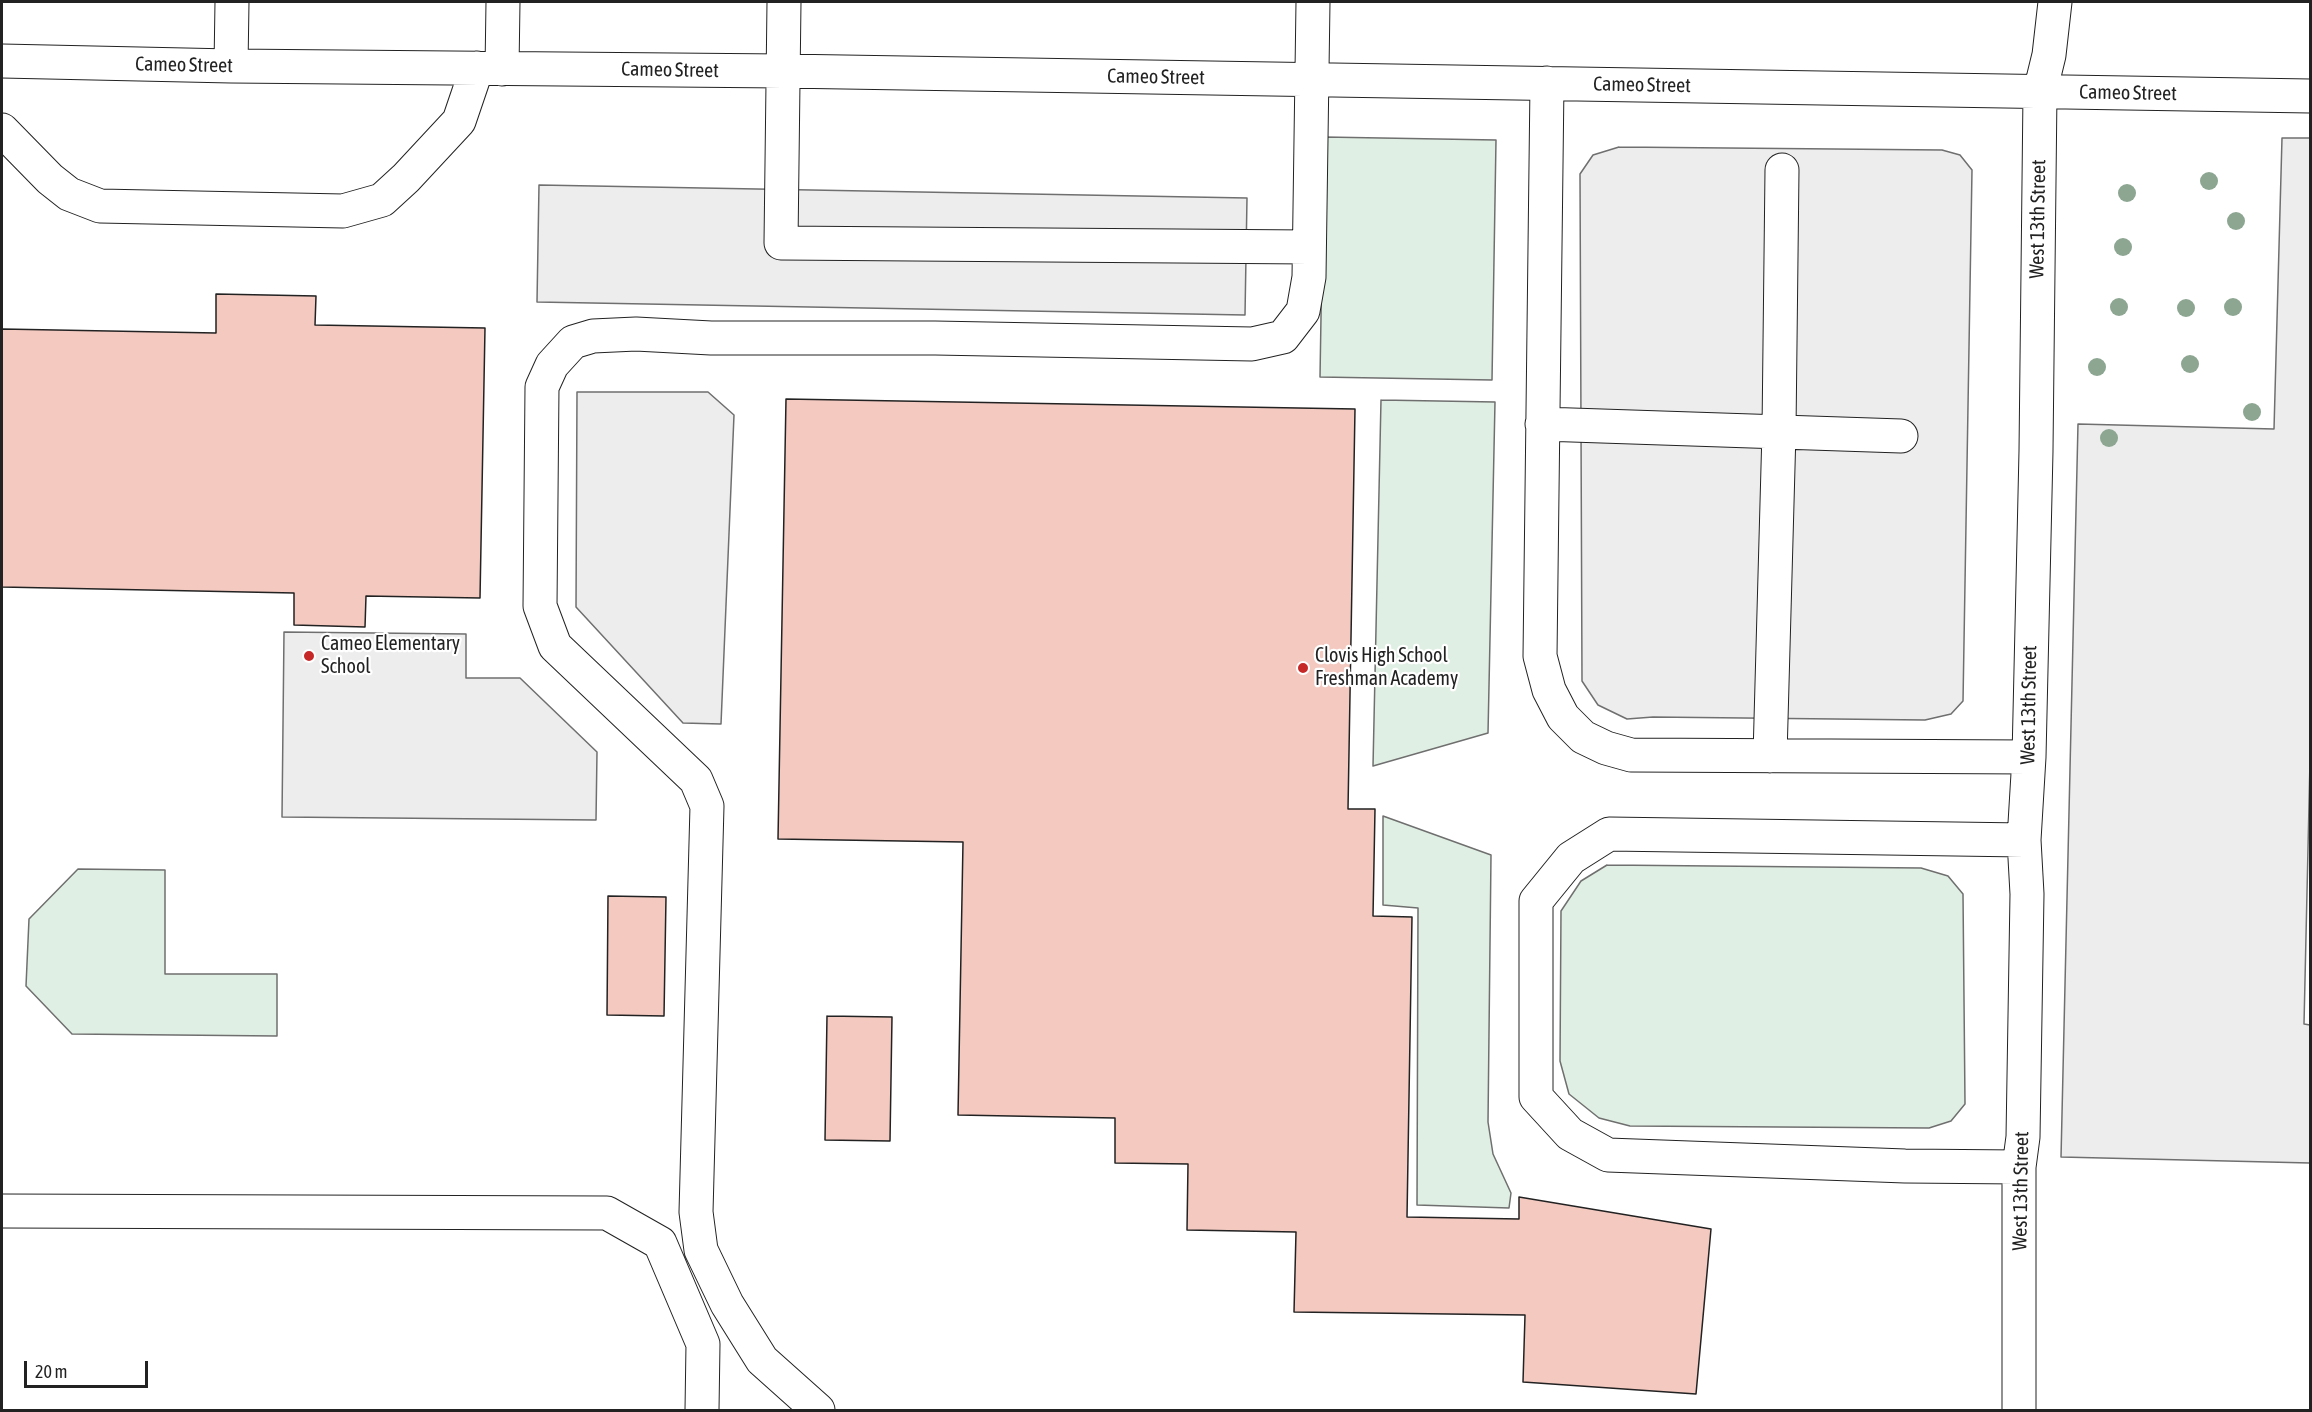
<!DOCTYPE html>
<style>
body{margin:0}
#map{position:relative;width:2312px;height:1412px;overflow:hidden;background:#fff;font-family:"Asap Condensed",sans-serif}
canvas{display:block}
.frame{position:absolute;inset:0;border:3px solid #222;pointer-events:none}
.scale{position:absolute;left:24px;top:1361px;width:124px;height:27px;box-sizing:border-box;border:3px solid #222;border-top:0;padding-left:8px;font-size:18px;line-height:21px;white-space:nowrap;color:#222;-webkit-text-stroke:4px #fff;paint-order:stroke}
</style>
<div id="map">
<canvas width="2312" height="1412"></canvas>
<div class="frame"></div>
<div class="scale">20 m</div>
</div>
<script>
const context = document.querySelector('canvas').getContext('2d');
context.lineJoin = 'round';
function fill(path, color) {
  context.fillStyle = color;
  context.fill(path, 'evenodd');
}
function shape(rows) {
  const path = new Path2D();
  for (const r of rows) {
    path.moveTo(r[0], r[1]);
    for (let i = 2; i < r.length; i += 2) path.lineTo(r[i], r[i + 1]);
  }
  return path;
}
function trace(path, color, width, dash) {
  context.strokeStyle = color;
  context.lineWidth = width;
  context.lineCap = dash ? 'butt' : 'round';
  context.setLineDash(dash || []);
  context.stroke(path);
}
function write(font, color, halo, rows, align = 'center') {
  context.font = font + ' "Asap Condensed",sans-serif';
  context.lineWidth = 4.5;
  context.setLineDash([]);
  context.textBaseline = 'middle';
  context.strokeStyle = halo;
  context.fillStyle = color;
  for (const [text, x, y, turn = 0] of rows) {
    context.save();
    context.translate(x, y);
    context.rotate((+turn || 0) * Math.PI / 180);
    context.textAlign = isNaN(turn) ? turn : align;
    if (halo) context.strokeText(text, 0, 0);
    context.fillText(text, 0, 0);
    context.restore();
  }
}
const green = shape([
 [1324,137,1496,140,1492,380,1320,377,1324,137],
 [1381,400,1495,402,1488,733,1373,766,1381,400],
 [1383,816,1491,855,1488,1122,1493,1154,1511,1193,1509,1208,1417,1205,1418,908,1383,905,1383,816],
 [1607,865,1921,868,1948,876,1963,894,1965,1104,1951,1121,1929,1128,1630,1126,1599,1118,1569,1094,1560,1061,1561,911,1581,881,1607,865],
 [78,869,165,870,165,974,277,974,277,1036,72,1034,26,986,29,919,78,869]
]);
fill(green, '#e0efe3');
trace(green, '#6f6f6f', 1.5);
const parking = shape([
 [2282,138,2310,138,2310,761,2304,1024,2310,1025,2310,1163,2061,1157,2078,424,2274,429,2282,138],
 [1619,147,1942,150,1960,155,1972,170,1963,701,1951,714,1925,720,1653,717,1627,719,1598,705,1582,681,1580,174,1593,155,1619,147],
 [539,185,1247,198,1245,315,537,302,539,185],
 [577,392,708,392,734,415,721,724,683,723,576,607,577,392],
 [284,632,466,634,466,678,520,678,597,752,596,820,282,817,284,632]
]);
fill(parking, '#ededed');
trace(parking, '#6f6f6f', 1.5);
const building = shape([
 [216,294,316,296,315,325,485,328,480,598,366,596,365,627,294,625,294,593,2,587,2,329,216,333,216,294],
 [786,399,1355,409,1348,809,1375,809,1373,916,1412,917,1407,1217,1519,1219,1519,1197,1711,1229,1696,1394,1523,1382,1525,1315,1294,1312,1296,1232,1187,1230,1188,1164,1115,1163,1115,1118,958,1115,963,842,778,839,786,399],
 [608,896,666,897,664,1016,607,1015,608,896],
 [827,1016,892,1017,890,1141,825,1140,827,1016]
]);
fill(building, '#f3c9c0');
trace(building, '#222', 1.5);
const minor = shape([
 [784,2,781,243,1309,247],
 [2,61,231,66,783,71,2310,96],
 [231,66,232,2],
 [502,69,503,2],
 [1547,83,1540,656,1549,690,1563,717,1583,737,1606,748,1631,755,2029,757],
 [2,130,50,179,69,194,100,206,343,211,382,200,406,178,459,121,477,68],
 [1542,424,1901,436],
 [1770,756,1779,431,1782,170],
 [2019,1167,1905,1166,1608,1155,1570,1134,1536,1097,1536,901,1571,858,1609,834,2024,840],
 [2,1211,607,1213,660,1243,703,1344,702,1410],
 [818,1410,762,1360,727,1304,701,1250,696,1212,707,806,696,780,555,646,540,606,542,387,552,365,573,342,593,336,636,334,711,338,935,338,1252,344,1283,337,1303,311,1309,277,1313,2],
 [2019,1410,2019,1167,2023,1137,2027,894,2024,840,2029,757,2036,451,2040,92,2049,55,2055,2]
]);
trace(minor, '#222', 35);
trace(minor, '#fff', 33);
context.fillStyle = '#8da692';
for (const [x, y] of [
 [2209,181],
 [2127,193],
 [2236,221],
 [2123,247],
 [2119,307],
 [2233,307],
 [2186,308],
 [2190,364],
 [2097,367],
 [2252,412],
 [2109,438]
]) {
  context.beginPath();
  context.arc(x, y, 9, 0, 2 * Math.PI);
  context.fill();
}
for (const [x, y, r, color] of [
 [309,656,6,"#c62828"],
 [1303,668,6,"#c62828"]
]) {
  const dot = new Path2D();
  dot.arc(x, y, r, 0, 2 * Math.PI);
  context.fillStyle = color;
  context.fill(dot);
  trace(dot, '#fff', 2);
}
write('20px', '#222', '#fff', [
 ["Cameo Street",184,65,1],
 ["Cameo Street",670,70,1],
 ["Cameo Street",1156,77,1],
 ["Cameo Street",1642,85,1],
 ["Cameo Street",2128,93,1],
 ["West 13th Street",2038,219,-89],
 ["West 13th Street",2029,705,-89],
 ["West 13th Street",2021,1191,-89]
]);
write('20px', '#222', '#fff', [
 ["Cameo Elementary",321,644],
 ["School",321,667],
 ["Clovis High School",1315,656],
 ["Freshman Academy",1315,679]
], 'left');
</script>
